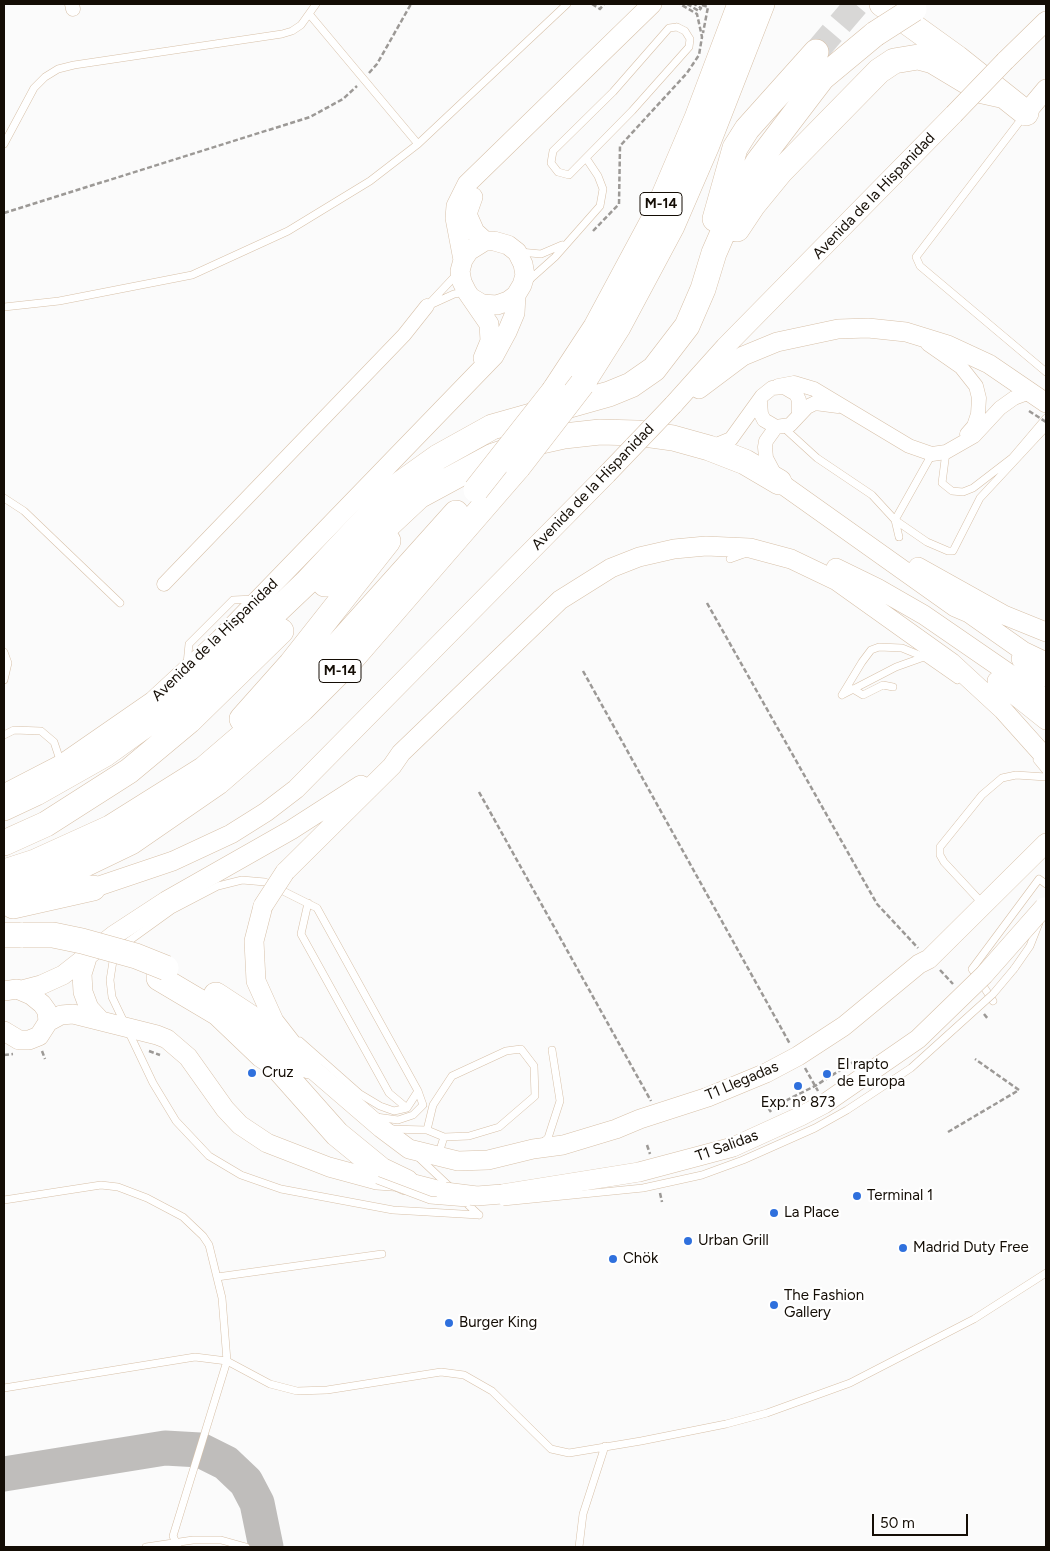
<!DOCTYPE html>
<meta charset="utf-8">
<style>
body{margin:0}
#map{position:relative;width:1050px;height:1551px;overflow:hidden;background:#fbfbfb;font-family:Figtree,sans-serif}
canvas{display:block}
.frame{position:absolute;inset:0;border:5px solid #140d05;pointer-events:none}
.scale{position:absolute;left:872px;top:1514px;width:96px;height:22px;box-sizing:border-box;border:2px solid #140d05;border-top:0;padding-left:6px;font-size:15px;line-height:18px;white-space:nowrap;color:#140d05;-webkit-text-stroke:4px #fff;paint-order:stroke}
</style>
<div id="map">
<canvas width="1050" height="1551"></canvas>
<div class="frame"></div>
<div class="scale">50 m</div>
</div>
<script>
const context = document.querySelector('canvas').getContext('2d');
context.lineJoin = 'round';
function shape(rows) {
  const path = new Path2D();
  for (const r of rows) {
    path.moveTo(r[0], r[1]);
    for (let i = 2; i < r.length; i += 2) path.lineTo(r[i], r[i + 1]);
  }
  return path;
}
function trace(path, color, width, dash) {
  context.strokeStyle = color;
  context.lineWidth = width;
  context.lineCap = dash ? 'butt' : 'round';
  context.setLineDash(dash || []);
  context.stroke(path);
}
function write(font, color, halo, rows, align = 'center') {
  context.font = font + ' Figtree,sans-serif';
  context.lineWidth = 4.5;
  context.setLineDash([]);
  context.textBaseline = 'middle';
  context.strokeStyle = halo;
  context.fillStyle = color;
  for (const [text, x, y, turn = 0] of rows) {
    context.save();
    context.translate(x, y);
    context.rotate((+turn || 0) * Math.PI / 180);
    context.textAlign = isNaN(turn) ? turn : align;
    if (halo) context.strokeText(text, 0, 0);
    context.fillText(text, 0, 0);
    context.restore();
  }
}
trace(shape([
 [4,1474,165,1448,200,1450,226,1463,246,1482,257,1503,266,1547]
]), '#bfbdbb', 35);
trace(shape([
 [816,52,857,4]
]), '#d8d7d6', 25, [25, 12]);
const lane = shape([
 [310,15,418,144],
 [677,27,685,31,690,39,689,47,632,111,569,175,558,172,551,163,553,151,613,92,669,28,677,27],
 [1023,117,916,257,920,266,1046,372],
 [4,144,34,88,45,77,58,69,74,65,282,34,292,31,301,25,316,4],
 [520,252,541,254,562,245],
 [527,282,555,257,600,206,603,189,598,176,586,158],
 [432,304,454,294,466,292],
 [427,306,458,273],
 [4,307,59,301,192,275,288,231,370,181,418,144,567,4],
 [783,427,817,458,872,495,895,520,932,454],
 [946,452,942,483,952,491,963,492,973,488,1012,458,1046,418],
 [4,498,24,511,120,603],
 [895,520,927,542,948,551,953,551,980,498,1046,427],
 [895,520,899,537],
 [730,559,744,554],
 [4,652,8,663,4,680],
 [187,664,189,644,233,600,254,599],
 [853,689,863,695,883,685,893,687],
 [842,695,862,662,871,650,879,647,902,648,924,657,957,680],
 [842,695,896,667,924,657],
 [4,735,14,730,41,731,54,742,61,763],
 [1037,760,1046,771],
 [308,903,301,934,389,1093,407,1108],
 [983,904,944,862,940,855,940,847,982,795,1002,778,1016,775,1046,777],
 [1014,969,1030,946,1039,923],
 [993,1001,972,969,1039,879,1046,884],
 [300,1041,360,1094,380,1106,394,1111,407,1108,418,1091],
 [376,1117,398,1120,413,1115,423,1105,418,1091,317,908,265,882,242,880,218,886,172,910,129,941,113,961,110,980,112,997,153,1083,176,1121,209,1156,241,1175,281,1189,393,1210,479,1215],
 [389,1129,427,1130,444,1137,469,1136,499,1127,535,1096,534,1066,521,1049,506,1051,452,1076,433,1105,427,1130],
 [542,1143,548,1138,560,1101,552,1050],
 [417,1156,451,1188],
 [438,1156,444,1137],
 [462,1199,479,1215],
 [4,1200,101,1185,118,1187,147,1198,183,1217,203,1236,209,1245,222,1298,227,1361,270,1384,297,1391,327,1390,441,1372,464,1375,492,1391,551,1449,569,1453,641,1441,726,1424,767,1413,850,1383,974,1319,1046,1273],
 [217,1277,382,1254],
 [4,1388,195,1357,227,1361,173,1536,178,1547],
 [146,1547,193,1540,221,1540,246,1547],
 [579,1547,583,1514,605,1446]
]);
const street = shape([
 [72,4,73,9],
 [928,344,961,367,976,386,979,398,978,414,974,426,967,434],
 [778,386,794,383,814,389,909,446,932,454,946,452,974,436,1000,408,1014,398,1030,392],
 [760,402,761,414,764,420,776,427,790,425,807,407,815,403,838,406],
 [709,448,731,439,762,396,772,388,784,387,796,394,799,400,799,414],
 [775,475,766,458,765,447,766,441,776,427],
 [164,584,404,335,427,306]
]);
const secondary = shape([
 [1005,61,1046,21],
 [1026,113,1046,89],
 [473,197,467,214,475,232,485,241],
 [463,260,455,218,456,206,467,184,652,4],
 [472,298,482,304,497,305,508,301,516,295,522,285,525,275,523,264,517,252,508,245,494,241,485,241,469,251,463,260,460,271,462,282,467,292,489,324,490,341,483,358],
 [699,389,743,356,777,342,838,329,868,328,906,332,948,345,989,364,1046,403],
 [673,405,725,347,954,114],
 [779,482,955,607,969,613,1023,651,1046,662],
 [918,567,1004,615,1046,632],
 [836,568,877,588,924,615,1046,699],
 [1021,659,1046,677],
 [997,681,1046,720],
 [4,794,62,764,153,701,220,639,494,356,507,332,515,313,516,295],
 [285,872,392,766,401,753,560,600,611,568,639,557,674,549,706,546,750,548,791,559,837,581,952,663,1003,710,1046,758],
 [93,888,173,861,231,834,266,812,296,789,607,474],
 [263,906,254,941,256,981,274,1021,309,1066,381,1128,409,1149,458,1161,488,1160,533,1149,563,1145,616,1129,640,1119,708,1097,766,1073,798,1056,844,1026,919,964,929,959,1046,843],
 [87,958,82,974,83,992,89,1008,101,1021],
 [22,990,41,985,63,975,114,935,166,901,291,830,361,785],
 [4,991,17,989,31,995,42,1004,47,1011,48,1022,39,1036,29,1040,19,1040,4,1031],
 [48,1022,61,1015,73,1014,157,1035,167,1039,188,1057,225,1109,240,1125,267,1143,329,1167,377,1180,406,1182,445,1192]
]);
const highway = shape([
 [882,4,957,58,1026,113],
 [715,219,735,148,747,129,816,52],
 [737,229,753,205,780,172,879,71,894,61,918,57,933,61,983,91,1001,95],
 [582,384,618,327,672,226,707,145,762,4],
 [554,391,596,327,654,219,697,118,740,4],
 [325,584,419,496,493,456,528,444,564,436,600,432,637,433,673,438,709,448,745,462,779,482],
 [242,719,291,664,388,541],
 [4,808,36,793,105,754,191,692,307,582,396,487,438,457,492,427,609,394,631,385,654,369,687,326,703,289,714,253,738,198,758,162,822,78,875,34],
 [4,843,46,824,129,771,189,721,281,631],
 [4,872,35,862,110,828,204,769,275,708,334,649,456,513],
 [4,896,77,868,131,842,218,782,302,709,349,662,518,467],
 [13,906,93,888],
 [4,935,23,935],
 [159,978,218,1013,262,1055,274,1063,337,1134,381,1170,406,1182],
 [216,995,251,1018,297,1059,309,1066]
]);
trace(lane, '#d7c0a8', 8);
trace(street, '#d7c0a8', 15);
trace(secondary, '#d7c0a8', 20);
trace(highway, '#d7c0a8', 26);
trace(shape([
 [592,4,600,9,604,4],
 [687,4,699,11,701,8,694,4],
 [702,5,708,7,703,33],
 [369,73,377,64,411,4],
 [4,213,310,117,343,99,357,86],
 [593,231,619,204,620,146,687,73,699,55,702,37,697,14,680,4],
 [707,603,877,904,918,948],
 [583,671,790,1044],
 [479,792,651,1101],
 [940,970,953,984],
 [984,1014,988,1019],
 [42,1051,45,1059],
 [149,1051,160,1055],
 [4,1055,13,1054],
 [805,1068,818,1091],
 [771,1112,769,1109,815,1086,853,1062,856,1065],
 [948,1132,1019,1090,975,1059],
 [647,1145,650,1154],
 [660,1193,662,1202]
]), '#9c9996', 2.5, [5, 2.5]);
trace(lane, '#fff', 7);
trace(street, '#fff', 14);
trace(secondary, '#fff', 19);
trace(highway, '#fff', 25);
const laneBridge = shape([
 [377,1180,430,1200,467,1203],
 [503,1202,643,1188,702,1175,743,1160,815,1128,847,1110,911,1068,993,994,1014,969]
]);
const secondaryBridge = shape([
 [954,114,1005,61],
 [607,474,673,405],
 [263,906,285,872],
 [445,1192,477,1196,502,1194,639,1172,733,1147,801,1116,824,1104,918,1039,984,975,1044,907]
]);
const highwayBridge = shape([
 [875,34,914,9],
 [518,467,582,384],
 [476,490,554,391],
 [23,935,53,935,82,941,136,956,166,968]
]);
trace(laneBridge, '#d7c0a8', 8, []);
trace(secondaryBridge, '#d7c0a8', 20, []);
trace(highwayBridge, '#d7c0a8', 26, []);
trace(shape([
 [1029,411,1046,422]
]), '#9c9996', 2.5, [5, 2.5]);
trace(laneBridge, '#fff', 7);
trace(secondaryBridge, '#fff', 19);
trace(highwayBridge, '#fff', 25);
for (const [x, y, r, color] of [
 [252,1073,5,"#2f70dd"],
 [827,1074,5,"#2f70dd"],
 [798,1086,5,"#2f70dd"],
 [857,1196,5,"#2f70dd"],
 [774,1213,5,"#2f70dd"],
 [688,1241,5,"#2f70dd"],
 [903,1248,5,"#2f70dd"],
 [613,1259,5,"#2f70dd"],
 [774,1305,5,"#2f70dd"],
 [449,1323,5,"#2f70dd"]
]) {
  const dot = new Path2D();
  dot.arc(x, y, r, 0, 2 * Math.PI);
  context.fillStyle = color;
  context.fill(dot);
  trace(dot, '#fff', 2);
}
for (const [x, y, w] of [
 [661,204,42],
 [340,671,42]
]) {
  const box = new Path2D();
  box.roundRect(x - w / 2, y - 11.5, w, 23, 4);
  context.fillStyle = '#fff';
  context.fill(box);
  trace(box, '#140d05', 1);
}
write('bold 14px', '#140d05', null, [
 ["M-14",661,204],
 ["M-14",340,671]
]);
write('15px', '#140d05', '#fff', [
 ["Avenida de la Hispanidad",874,196,-46],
 ["Avenida de la Hispanidad",593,487,-46],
 ["Avenida de la Hispanidad",215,640,-44],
 ["T1 Llegadas",742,1081,-23],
 ["T1 Salidas",727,1146,-20]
]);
write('15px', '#140d05', '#fff', [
 ["El rapto",837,1065],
 ["de Europa",837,1082],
 ["Cruz",262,1073],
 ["Exp. nº 873",798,1103,"center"],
 ["Terminal 1",867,1196],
 ["La Place",784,1213],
 ["Urban Grill",698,1241],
 ["Madrid Duty Free",913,1248],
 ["Chök",623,1259],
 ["The Fashion",784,1296],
 ["Gallery",784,1313],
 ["Burger King",459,1323]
], 'left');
</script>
